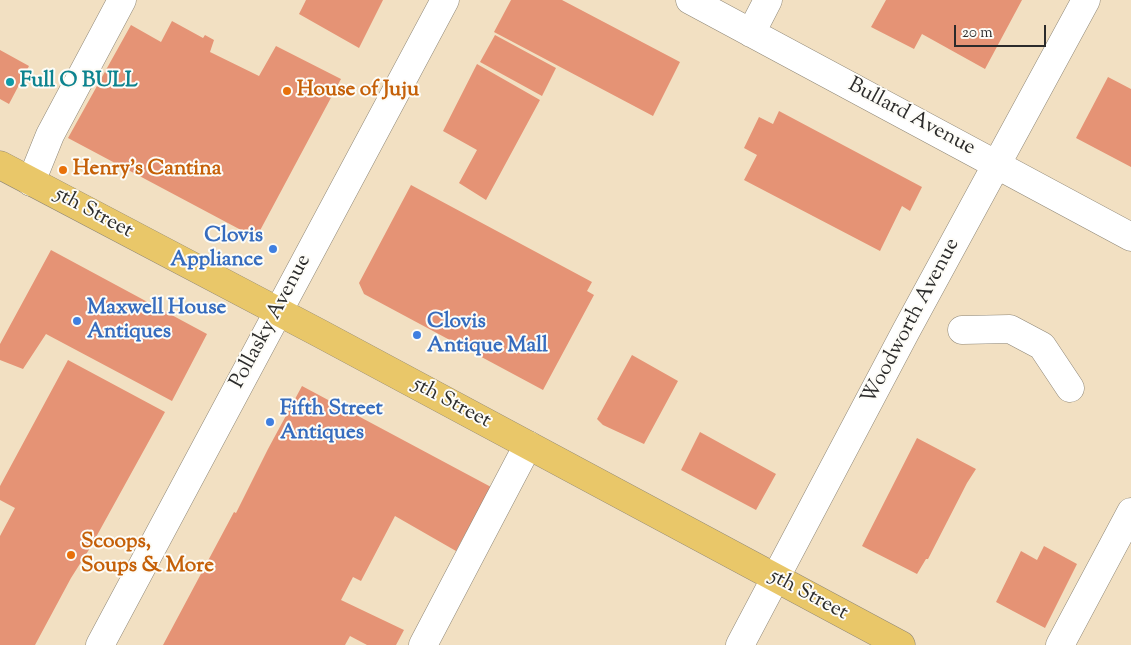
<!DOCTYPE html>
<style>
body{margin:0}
#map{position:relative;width:1131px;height:645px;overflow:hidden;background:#f2e0c2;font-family:"Sorts Mill Goudy",serif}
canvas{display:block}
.scale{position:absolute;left:954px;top:25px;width:92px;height:22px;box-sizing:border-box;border:2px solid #2b2b2b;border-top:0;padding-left:6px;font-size:15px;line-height:18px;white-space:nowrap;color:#2b2b2b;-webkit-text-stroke:4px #fdfcf7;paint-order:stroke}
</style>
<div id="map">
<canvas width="1131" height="645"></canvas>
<div class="scale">20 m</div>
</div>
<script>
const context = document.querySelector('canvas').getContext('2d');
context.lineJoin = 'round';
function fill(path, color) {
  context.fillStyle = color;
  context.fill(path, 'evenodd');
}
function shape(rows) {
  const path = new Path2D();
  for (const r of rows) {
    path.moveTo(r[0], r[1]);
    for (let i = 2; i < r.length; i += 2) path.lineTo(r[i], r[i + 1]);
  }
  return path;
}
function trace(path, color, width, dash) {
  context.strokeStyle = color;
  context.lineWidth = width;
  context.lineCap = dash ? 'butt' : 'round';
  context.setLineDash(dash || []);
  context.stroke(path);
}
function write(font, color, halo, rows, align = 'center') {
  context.font = font + ' "Sorts Mill Goudy",serif';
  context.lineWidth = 4;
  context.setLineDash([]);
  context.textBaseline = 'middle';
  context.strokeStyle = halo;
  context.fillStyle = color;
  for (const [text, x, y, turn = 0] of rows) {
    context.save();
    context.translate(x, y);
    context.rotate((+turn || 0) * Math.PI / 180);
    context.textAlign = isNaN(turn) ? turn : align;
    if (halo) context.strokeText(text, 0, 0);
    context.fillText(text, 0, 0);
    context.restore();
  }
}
fill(shape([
 [306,0,383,0,359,48,299,14],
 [511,0,562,0,680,62,653,116,494,32],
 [886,0,1022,0,985,69,922,34,914,49,871,27],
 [172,21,203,38,205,35,214,40,210,52,259,76,276,46,341,79,256,238,68,138,131,25,161,42],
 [495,35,556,68,542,96,480,62],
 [0,50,29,66,9,104,0,99],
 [477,64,540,100,486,200,459,183,477,150,443,131],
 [1108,77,1131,89,1131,167,1076,138],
 [779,111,922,187,910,211,902,206,880,251,744,180,757,155,744,148,759,117,773,124],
 [411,185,592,282,587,291,594,295,543,390,364,294,359,283],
 [51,250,207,334,172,401,46,334,23,369,0,360,0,344],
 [632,355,678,381,644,444,603,425,597,419],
 [68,360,165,412,90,548,71,578,35,645,0,645,0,536,15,508,0,500,0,486],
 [302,386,491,487,456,551,395,516,361,581,353,577,341,600,404,630,396,645,367,645,350,636,345,645,163,645,234,512,236,513,268,449],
 [700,432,776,474,756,510,681,470],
 [917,438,976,469,967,483,928,559,926,559,917,574,862,546],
 [1044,546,1077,564,1045,628,996,602,1021,551,1037,560]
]), '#e59375');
const minor = shape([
 [690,0,1131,237],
 [751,33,768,0],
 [31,182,50,135,122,0],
 [962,330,1010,329,1042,346,1070,388],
 [100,645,445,0],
 [423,645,528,445],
 [740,645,906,331,1086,0],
 [1060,645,1131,512]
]);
const major = shape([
 [0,165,321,334,901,645]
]);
trace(minor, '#8e8676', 29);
trace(major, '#8e8676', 29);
trace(minor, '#fff', 28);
trace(major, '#e9c769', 28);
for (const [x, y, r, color] of [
 [10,82,5,"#0f9aa8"],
 [287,91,5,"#e8710a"],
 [63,170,5,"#e8710a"],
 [273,249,5,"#3f7fe0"],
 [77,321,5,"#3f7fe0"],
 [417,335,5,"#3f7fe0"],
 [270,422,5,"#3f7fe0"],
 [71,555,5,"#e8710a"]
]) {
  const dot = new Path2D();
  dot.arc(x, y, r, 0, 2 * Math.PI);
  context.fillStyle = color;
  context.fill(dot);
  trace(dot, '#fdfcf7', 2);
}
write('bold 21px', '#0d838f', '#fdfcf7', [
 ["Full O BULL",20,82]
], 'left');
write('bold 21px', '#c56008', '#fdfcf7', [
 ["House of Juju",297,91],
 ["Henry's Cantina",73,170],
 ["Scoops,",81,543],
 ["Soups & More",81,567]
], 'left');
write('21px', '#2b2b2b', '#fdfcf7', [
 ["Bullard Avenue",911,118,28],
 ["5th Street",93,214,28],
 ["Pollasky Avenue",272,322,-62],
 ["Woodworth Avenue",912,322,-62],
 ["5th Street",451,404,28],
 ["5th Street",808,596,28]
]);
write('bold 21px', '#366cbe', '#fdfcf7', [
 ["Clovis",263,237,"right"],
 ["Appliance",263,261,"right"],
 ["Maxwell House",87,309],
 ["Antiques",87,333],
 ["Clovis",427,323],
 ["Antique Mall",427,347],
 ["Fifth Street",280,410],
 ["Antiques",280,434]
], 'left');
</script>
